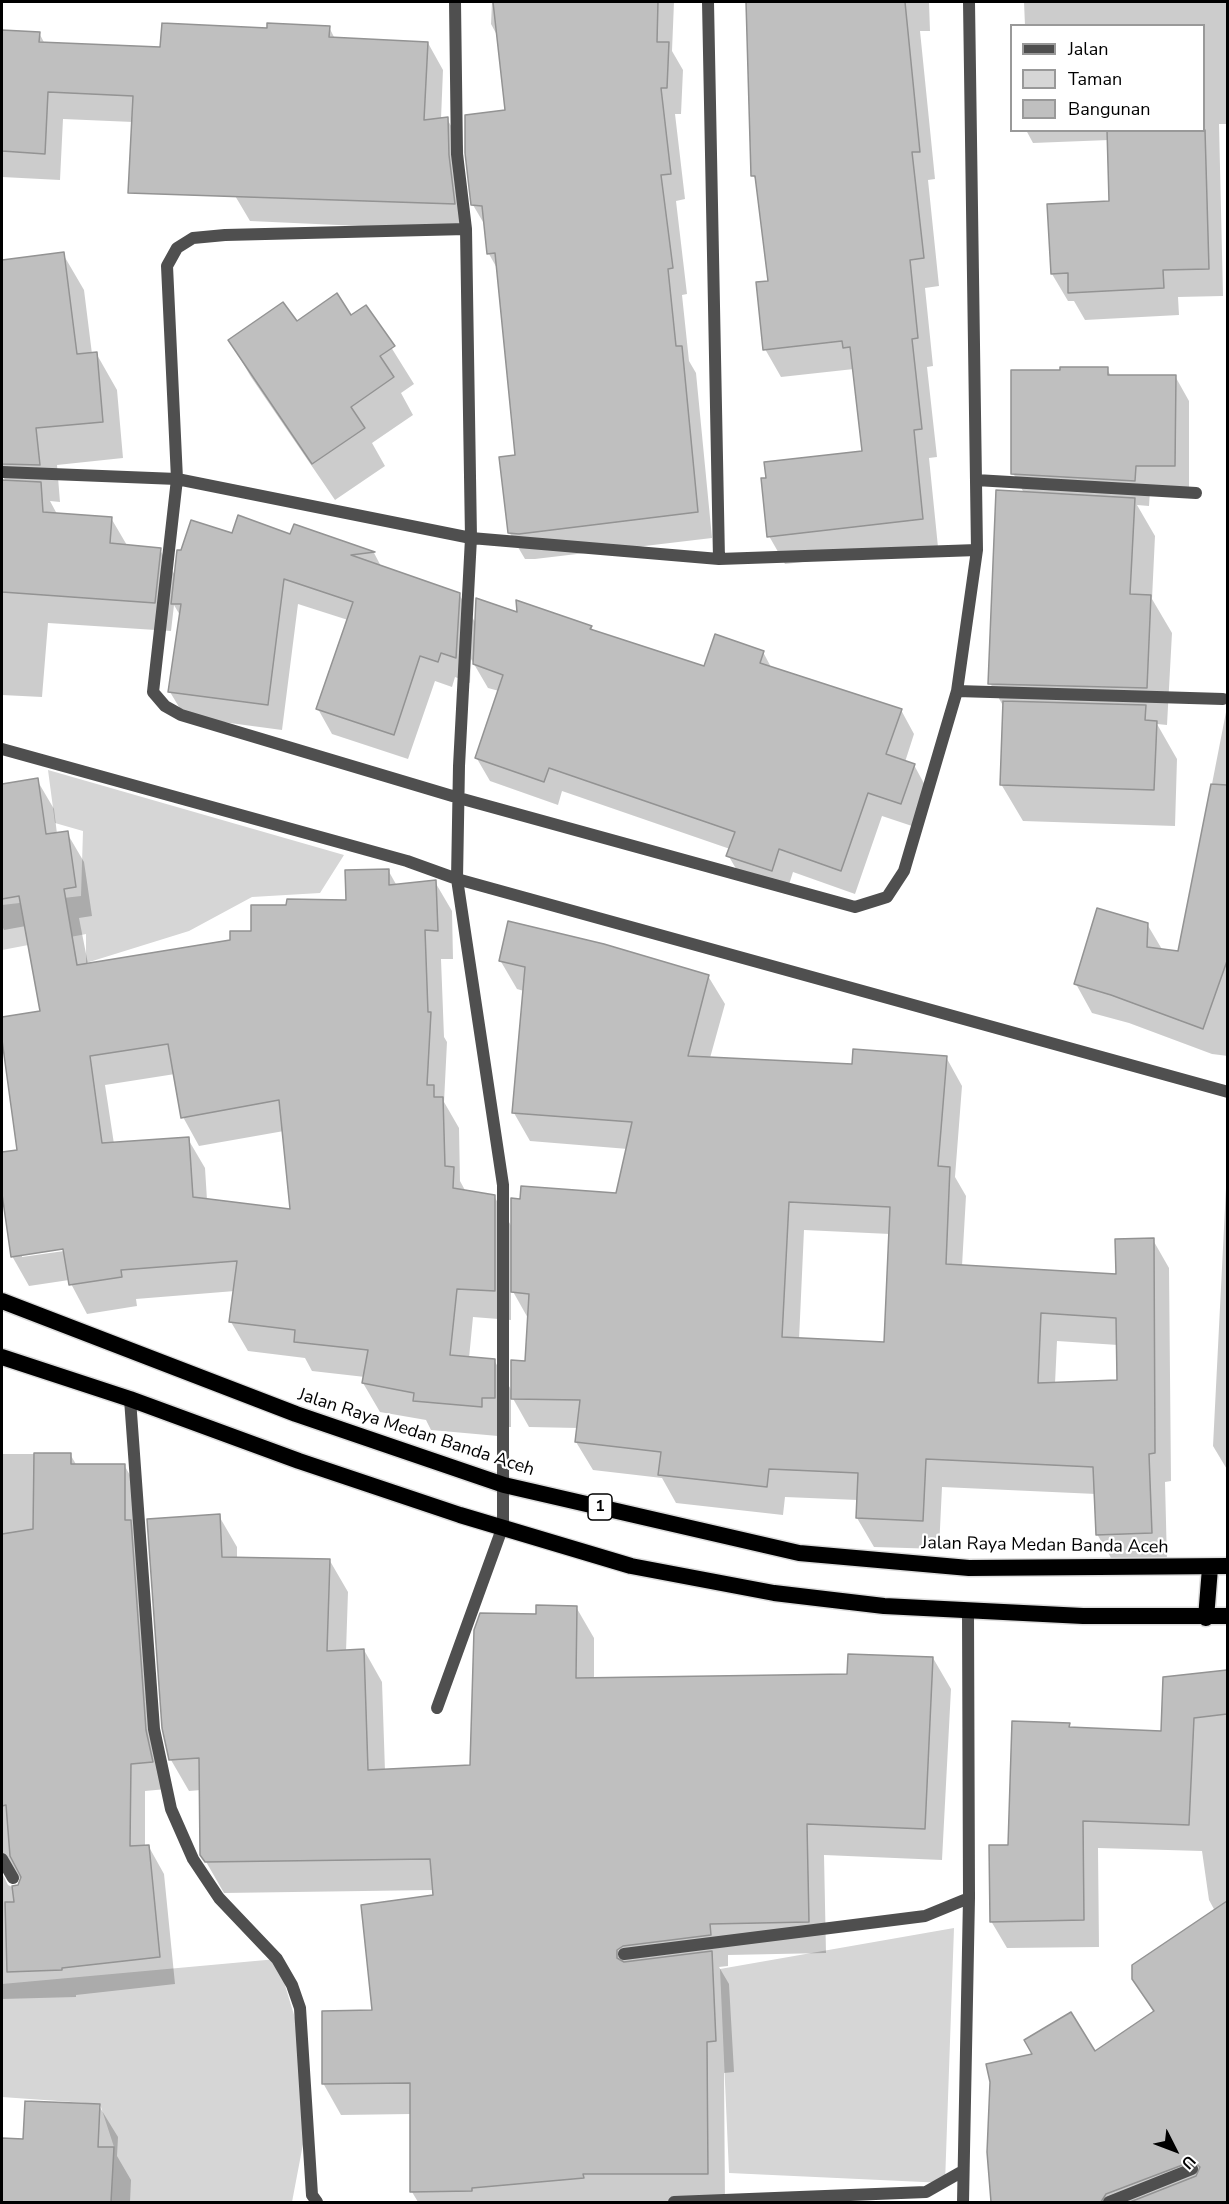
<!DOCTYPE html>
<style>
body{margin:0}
#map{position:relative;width:1229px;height:2204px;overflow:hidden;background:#fff;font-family:"Nunito Sans",sans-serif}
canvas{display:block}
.frame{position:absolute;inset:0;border:3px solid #000;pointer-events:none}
.legend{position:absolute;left:1010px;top:24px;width:195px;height:108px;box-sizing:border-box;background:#fff;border:2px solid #999;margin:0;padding:8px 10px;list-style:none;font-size:18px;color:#000}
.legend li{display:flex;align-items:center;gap:12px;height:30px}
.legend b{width:30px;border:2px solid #999}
.north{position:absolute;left:1145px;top:2120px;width:60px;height:60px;-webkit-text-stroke:4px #fff;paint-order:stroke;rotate:132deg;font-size:16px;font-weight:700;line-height:24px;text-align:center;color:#000}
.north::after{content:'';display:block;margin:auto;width:21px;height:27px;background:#000;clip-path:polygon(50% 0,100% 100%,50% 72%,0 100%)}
</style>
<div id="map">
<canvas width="1229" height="2204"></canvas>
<div class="frame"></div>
<ul class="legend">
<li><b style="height:8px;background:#4f4f4f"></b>Jalan</li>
<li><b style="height:16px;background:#d6d6d6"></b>Taman</li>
<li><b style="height:16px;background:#bfbfbf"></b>Bangunan</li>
</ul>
<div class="north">U</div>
</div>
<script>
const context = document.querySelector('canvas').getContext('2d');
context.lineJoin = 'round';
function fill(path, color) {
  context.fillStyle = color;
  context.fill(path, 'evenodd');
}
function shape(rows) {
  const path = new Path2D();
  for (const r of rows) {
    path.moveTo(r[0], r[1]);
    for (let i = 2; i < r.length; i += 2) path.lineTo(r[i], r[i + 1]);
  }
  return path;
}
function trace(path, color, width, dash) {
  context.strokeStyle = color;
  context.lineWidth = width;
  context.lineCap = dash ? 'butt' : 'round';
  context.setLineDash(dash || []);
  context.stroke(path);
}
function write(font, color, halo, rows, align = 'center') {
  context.font = font + ' "Nunito Sans",sans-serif';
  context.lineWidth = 4.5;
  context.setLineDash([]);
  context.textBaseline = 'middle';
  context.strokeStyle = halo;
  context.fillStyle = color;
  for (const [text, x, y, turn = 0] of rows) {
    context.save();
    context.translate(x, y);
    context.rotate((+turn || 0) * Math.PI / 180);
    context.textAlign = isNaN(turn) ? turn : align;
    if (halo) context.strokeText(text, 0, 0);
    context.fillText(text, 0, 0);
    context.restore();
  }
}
fill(shape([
 [48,770,344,855,320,893,252,897,189,931,86,963,86,934,2,950,2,905,81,896,83,831,55,823],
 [954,1928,945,2183,729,2173,720,1969],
 [277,1959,302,2041,307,2123,292,2202,111,2202,114,2147,100,2104,2,2097,2,1984]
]), '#d6d6d6');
fill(shape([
 [492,2,674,2,672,51,683,70,681,114,675,114,685,199,676,201,687,294,682,295,689,361,696,373,712,538,535,559,525,559,509,532,517,456,498,270,489,254,486,227,473,205,507,111,498,37,491,24],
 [748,2,929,2,930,31,920,31,935,179,928,180,939,286,925,288,933,366,927,367,937,457,929,458,938,547,785,564,769,536,863,452,854,369,781,377,765,349,769,282,758,184,753,175],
 [1024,2,1228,2,1228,124,1219,124,1223,296,1178,297,1179,315,1085,320,1074,301,1068,301,1052,274,1110,202,1109,140,1033,143,1026,130,1204,130,1204,26,1025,26],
 [329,27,335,39,428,43,443,70,441,119,447,119,463,146,464,183,469,231,250,221,234,194,133,122,63,119,60,180,2,177,2,31,39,33,45,44,162,49,268,30],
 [63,254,84,290,92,354,96,353,117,390,123,458,57,465,60,502,50,501,57,514,111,518,128,547,160,550,176,577,233,535,291,536,295,526,374,553,382,568,459,594,476,624,519,614,591,627,594,632,705,668,763,652,772,669,901,710,914,734,905,762,914,765,927,789,915,827,882,816,855,894,793,872,786,894,742,879,728,855,730,849,562,791,558,805,490,781,476,757,499,691,488,688,471,659,470,683,455,677,452,687,435,681,408,759,332,734,318,709,348,620,298,604,282,730,185,717,170,692,181,617,174,605,171,631,48,623,42,697,2,695,2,480,5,480,2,474,2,261],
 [366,307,414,384,401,393,413,415,372,443,385,466,335,500,251,377,230,341,297,323,351,317],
 [1107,369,1111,376,1175,376,1189,401,1189,490,1150,491,1149,506,1137,505,1155,536,1152,599,1172,633,1167,725,1157,724,1177,759,1175,826,1023,821,1001,784,1005,709,990,683,1024,493,1013,473,1012,371],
 [1227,707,1228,707,1228,1056,1212,1054,1129,1023,1092,1013,1076,984,1147,924,1163,951,1179,953],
 [37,780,54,809,57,834,67,833,84,862,92,916,79,918,88,964,232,941,252,932,288,906,347,901,388,870,397,886,435,882,452,911,453,959,441,959,444,1037,447,1042,444,1102,459,1128,460,1181,466,1192,494,1196,513,1229,617,1195,628,1149,530,1141,514,1113,524,991,517,989,500,960,708,976,725,1004,710,1058,853,1066,946,1057,962,1086,955,1177,966,1196,962,1266,1117,1275,1153,1240,1169,1268,1171,1481,1165,1482,1167,1561,1114,1563,1097,1534,1096,1494,942,1487,939,1549,874,1547,857,1518,858,1500,785,1497,783,1515,676,1503,662,1478,593,1470,576,1442,578,1428,529,1427,511,1395,511,1427,498,1427,498,1436,431,1430,426,1420,380,1412,363,1383,365,1377,312,1371,305,1358,248,1351,231,1322,235,1291,136,1299,137,1306,87,1314,69,1280,29,1286,12,1256,2,1183,2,1154,19,1151,2,1018,41,1013,26,926,4,930,2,926,2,785],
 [175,1074,183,1117,199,1146,284,1131,292,1211,207,1200,205,1168,188,1139,114,1144,105,1085],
 [804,1230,890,1234,885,1343,799,1340],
 [71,1247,71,1250,22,1257,22,1254],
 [511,1288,529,1320,526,1363,513,1393,494,1360,469,1358,473,1317,511,1320],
 [1057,1341,1118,1345,1119,1382,1055,1384],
 [1226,1188,1228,1188,1228,1471,1213,1446],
 [2,1454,70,1454,77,1466,124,1465,140,1492,161,1758,167,1789,145,1791,145,1847,149,1847,164,1874,175,1984,76,1995,76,1997,2,1999,2,1873,8,1885,14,1888,21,1884,22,1880,2,1864],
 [219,1516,237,1547,237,1559,330,1561,348,1592,346,1652,364,1650,382,1682,385,1771,471,1766,538,1616,576,1607,594,1638,594,1679,848,1676,933,1658,951,1689,942,1860,824,1855,826,1953,728,1955,728,1966,719,1967,729,1984,734,2072,724,2073,725,2202,418,2202,412,2192,411,2114,341,2115,323,2083,374,2012,435,1896,434,1890,224,1893,201,1853,201,1790,189,1791,171,1760],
 [1228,1672,1228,2202,993,2202,989,2152,1154,2013,1134,1978,1215,1911,1209,1900,1202,1851,1098,1848,1099,1947,1007,1948,991,1921,1009,1846,1069,1724,1071,1729,1162,1732,1164,1678],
 [99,2106,118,2137,117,2156,131,2180,130,2202,2,2202,2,2140,25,2140]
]), '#0003');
const building = shape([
 [493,2,658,2,657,42,669,42,667,88,661,88,671,174,661,175,673,268,668,269,676,346,682,346,698,512,519,534,508,533,499,457,515,455,495,253,487,254,482,206,471,205,465,153,465,115,505,110,493,2],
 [746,2,905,2,920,152,912,152,924,258,910,260,918,338,912,339,922,429,914,430,923,519,767,537,761,478,766,478,764,462,862,451,850,347,843,348,842,341,763,350,756,282,768,281,755,176,751,176,746,2],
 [162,23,267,28,267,23,330,26,329,37,428,42,424,120,448,117,449,155,455,204,128,193,133,96,48,92,45,154,2,151,2,30,40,32,39,42,160,47,162,23],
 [1107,130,1205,130,1209,269,1163,270,1164,288,1068,293,1068,273,1051,274,1047,204,1109,201,1107,130],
 [64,252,77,354,97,352,103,422,36,428,40,465,2,464,2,260,64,252],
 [337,293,351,315,366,305,395,346,380,356,394,377,351,407,365,428,312,464,228,340,283,302,297,321,337,293],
 [1060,367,1108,367,1108,375,1176,375,1175,466,1136,466,1135,481,1011,474,1011,370,1060,370,1060,367],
 [2,480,41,482,43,512,112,517,110,543,161,548,155,603,2,592,2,480],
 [996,490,1135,498,1130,594,1151,595,1147,688,988,684,996,490],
 [238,515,290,534,294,524,375,552,351,555,460,593,456,658,441,653,438,662,420,656,394,735,316,709,353,602,284,579,268,705,168,692,181,604,171,604,177,550,181,550,191,520,232,533,238,515],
 [476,598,517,612,516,600,592,626,590,629,704,666,715,634,764,651,760,663,902,709,886,754,915,764,901,804,868,793,841,871,779,849,772,871,726,856,735,832,549,768,544,782,475,758,503,675,473,664,476,598],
 [1003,701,1146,705,1145,720,1157,721,1154,790,1000,785,1003,701],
 [38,778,46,834,68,831,76,887,64,889,77,965,230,940,230,931,251,931,251,905,286,905,287,899,346,900,345,870,389,869,389,885,436,880,438,931,425,930,428,1012,431,1012,427,1085,434,1085,434,1097,443,1097,445,1166,454,1167,453,1188,495,1195,495,1291,457,1289,450,1355,495,1359,495,1398,482,1398,482,1407,413,1401,414,1393,362,1383,368,1350,294,1342,295,1330,229,1322,237,1261,121,1270,122,1277,69,1285,63,1249,11,1257,2,1194,2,1152,17,1150,2,1040,2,1017,40,1011,19,896,2,899,2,784,38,778],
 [168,1044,181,1118,279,1100,290,1209,193,1197,189,1137,102,1143,90,1056,168,1044],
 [1211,784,1227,785,1227,961,1203,1029,1111,995,1074,984,1097,908,1148,923,1147,947,1178,951,1211,784],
 [508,921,604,944,709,975,688,1056,852,1064,853,1049,947,1056,938,1166,950,1167,946,1264,1116,1274,1115,1239,1154,1238,1155,1453,1149,1454,1152,1533,1096,1535,1093,1467,926,1459,923,1521,856,1518,858,1473,769,1469,767,1487,658,1475,661,1452,575,1442,580,1400,511,1399,511,1360,525,1361,529,1294,511,1292,511,1198,520,1199,521,1186,616,1193,632,1122,512,1113,525,967,499,961,508,921],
 [789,1202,890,1207,884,1342,782,1337,789,1202],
 [1041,1313,1116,1318,1117,1380,1038,1383,1041,1313],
 [34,1453,71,1453,71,1464,125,1464,125,1520,131,1520,146,1730,153,1762,131,1764,130,1846,149,1845,160,1957,62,1968,62,1970,7,1972,5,1902,14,1902,12,1886,18,1885,21,1877,10,1856,6,1805,2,1806,2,1534,33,1529,34,1453],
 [220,1514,222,1557,330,1559,327,1651,364,1649,368,1770,470,1765,474,1630,480,1613,536,1614,536,1605,577,1606,576,1678,847,1674,848,1654,933,1657,925,1829,807,1824,809,1922,710,1924,711,1935,623,1946,617,1950,617,1958,624,1962,712,1951,716,2041,707,2042,708,2174,583,2174,584,2178,472,2188,472,2191,410,2192,410,2083,322,2084,322,2011,372,2010,361,1905,433,1895,430,1859,205,1862,200,1855,199,1758,169,1760,162,1728,147,1519,220,1514],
 [1227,1670,1227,1714,1194,1718,1189,1825,1083,1821,1084,1920,990,1922,989,1845,1008,1845,1012,1721,1070,1723,1069,1727,1161,1731,1163,1677,1227,1670],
 [1227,1901,1227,2202,1130,2202,1196,2176,1200,2167,1193,2161,1106,2194,1101,2202,991,2202,987,2152,990,2082,986,2064,1032,2054,1024,2040,1071,2012,1095,2051,1154,2011,1132,1979,1132,1965,1227,1901],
 [25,2101,100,2104,98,2147,114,2147,111,2202,2,2202,2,2138,23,2139,25,2101]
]);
fill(building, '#bfbfbf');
trace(building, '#939393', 1.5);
const trunk = shape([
 [2,1301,296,1414,504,1485,799,1553,969,1568,1228,1566],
 [2,1357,130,1399,299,1461,460,1515,631,1566,774,1593,884,1606,1083,1616,1228,1616],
 [1206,1618,1210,1568]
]);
trace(trunk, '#dbdbdb', 19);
trace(shape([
 [437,1708,503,1526]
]), '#4f4f4f', 12);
trace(shape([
 [455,2,457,154,466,229,471,538,459,766,457,879,503,1185,503,1526],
 [708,2,719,559],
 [466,229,225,235,193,238,177,248,167,266,177,479,153,692,165,706,181,715,459,798,855,907,887,897,904,871,957,691,977,550],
 [2,472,177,479,471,538,719,559,977,550,969,2],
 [976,480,1196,493],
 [957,691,1223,699],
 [2,749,407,861,457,879,1228,1092],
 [130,1399,154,1729,171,1809,193,1859,219,1898,277,1959,292,1985,300,2008,312,2195,317,2202],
 [2,1859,13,1878],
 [624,1954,925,1916,969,1898],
 [674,2202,926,2192,963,2171],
 [963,2202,969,1898,968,1611],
 [1109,2202,1192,2169]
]), '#4f4f4f', 12);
trace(trunk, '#000', 16);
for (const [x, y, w] of [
 [600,1507,24]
]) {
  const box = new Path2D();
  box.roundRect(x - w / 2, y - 13, w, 26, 4.5);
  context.fillStyle = '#fff';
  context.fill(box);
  trace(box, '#000', 1.5);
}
write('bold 16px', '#000', null, [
 ["1",600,1507]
]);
write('18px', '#000', '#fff', [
 ["Jalan Raya Medan Banda Aceh",416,1433,18],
 ["Jalan Raya Medan Banda Aceh",1045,1546,1]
]);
</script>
